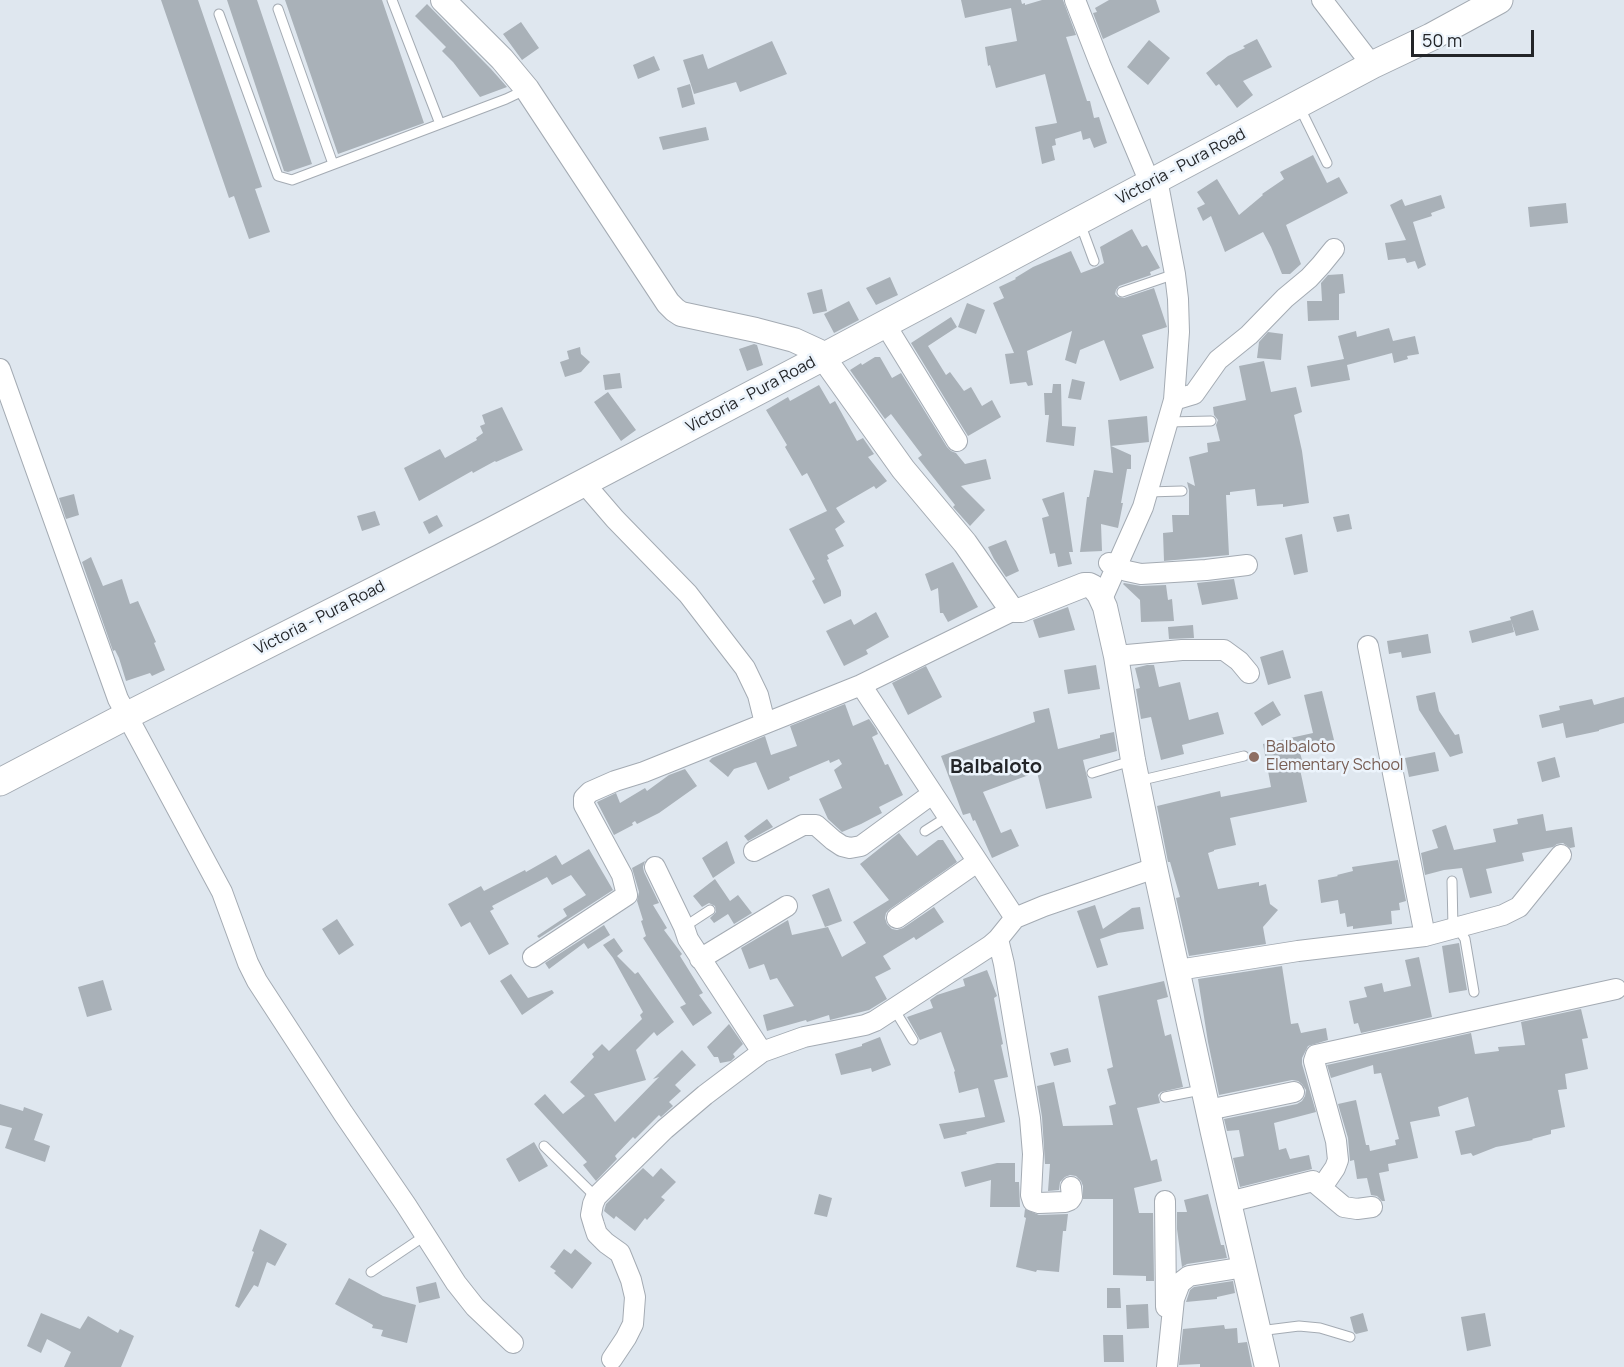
<!DOCTYPE html>
<style>
body{margin:0}
#map{position:relative;width:1624px;height:1367px;overflow:hidden;background:#dfe7ef;font-family:Manrope,sans-serif}
canvas{display:block}
.scale{position:absolute;left:1411px;top:30px;width:123px;height:27px;box-sizing:border-box;border:3px solid #232528;border-top:0;padding-left:8px;font-size:18px;line-height:21px;white-space:nowrap;color:#232528;-webkit-text-stroke:4px #ecf4fc;paint-order:stroke}
</style>
<div id="map">
<canvas width="1624" height="1367"></canvas>
<div class="scale">50 m</div>
</div>
<script>
const context = document.querySelector('canvas').getContext('2d');
context.lineJoin = 'round';
function fill(path, color) {
  context.fillStyle = color;
  context.fill(path, 'evenodd');
}
function shape(rows) {
  const path = new Path2D();
  for (const r of rows) {
    path.moveTo(r[0], r[1]);
    for (let i = 2; i < r.length; i += 2) path.lineTo(r[i], r[i + 1]);
  }
  return path;
}
function trace(path, color, width, dash) {
  context.strokeStyle = color;
  context.lineWidth = width;
  context.lineCap = dash ? 'butt' : 'round';
  context.setLineDash(dash || []);
  context.stroke(path);
}
function write(font, color, halo, rows, align = 'center') {
  context.font = font + ' Manrope,sans-serif';
  context.lineWidth = 5;
  context.setLineDash([]);
  context.textBaseline = 'middle';
  context.strokeStyle = halo;
  context.fillStyle = color;
  for (const [text, x, y, turn = 0] of rows) {
    context.save();
    context.translate(x, y);
    context.rotate((+turn || 0) * Math.PI / 180);
    context.textAlign = isNaN(turn) ? turn : align;
    if (halo) context.strokeText(text, 0, 0);
    context.fillText(text, 0, 0);
    context.restore();
  }
}
fill(shape([
 [161,0,198,0,262,187,255,189,270,232,249,239,234,196,229,198],
 [227,0,257,0,312,164,288,172,284,171],
 [285,0,382,0,424,123,338,154],
 [961,0,1021,0,1022,4,1025,3,1025,5,1042,0,1063,0,1076,35,1066,37,1087,101,1090,101,1094,118,1099,117,1107,143,1094,148,1090,138,1083,140,1081,131,1055,139,1056,145,1052,146,1055,160,1042,164,1035,127,1057,123,1045,74,996,88,990,65,988,66,985,47,1017,41,1011,8,965,18],
 [1109,0,1156,0,1160,12,1103,39,1093,13,1097,12,1095,8],
 [427,4,491,69,507,87,480,97,453,62,442,51,446,47,415,16],
 [521,22,539,48,522,60,503,34],
 [1257,39,1272,67,1243,81,1253,95,1237,108,1219,84,1216,86,1206,73,1228,56,1245,48,1243,46],
 [1149,40,1170,58,1148,85,1127,67],
 [772,41,787,74,740,92,736,82,694,94,683,60,703,54,708,69],
 [654,56,660,70,638,79,633,65],
 [690,84,695,104,682,108,677,88],
 [706,127,709,140,663,150,659,137],
 [1313,155,1327,183,1339,177,1348,193,1286,225,1301,264,1290,274,1282,274,1271,247,1263,232,1225,252,1211,216,1203,221,1197,208,1205,204,1197,192,1217,179,1239,215,1263,195,1262,194,1284,179,1280,172],
 [1441,195,1445,208,1431,213,1432,216,1413,222,1426,265,1418,269,1415,261,1407,263,1405,258,1388,260,1385,243,1406,240,1390,205,1402,199,1405,206],
 [1566,203,1568,223,1530,227,1528,207],
 [1132,229,1142,247,1147,245,1160,268,1150,272,1151,275,1119,286,1116,290,1115,294,1118,297,1124,298,1154,288,1167,327,1142,335,1154,368,1120,381,1104,340,1080,350,1076,364,1065,360,1072,331,1027,351,1033,385,1028,386,1026,382,1010,384,1005,354,1014,353,993,303,1004,298,999,287,1016,279,1015,278,1033,267,1071,251,1081,273,1097,267,1104,263,1100,247],
 [1343,274,1345,293,1339,294,1339,320,1308,321,1307,301,1322,301,1321,283,1328,275],
 [890,277,898,295,876,305,866,288],
 [822,289,827,311,813,314,807,293],
 [849,301,859,320,834,333,824,314],
 [967,303,985,310,976,334,958,327],
 [951,317,957,327,928,346,946,375,950,372,964,391,971,387,982,406,992,400,1001,417,968,436,911,343],
 [1389,328,1393,341,1415,336,1419,354,1407,356,1408,359,1394,363,1392,353,1347,365,1350,380,1311,387,1307,366,1344,359,1338,336,1356,331,1357,337],
 [1268,332,1283,334,1281,360,1257,358,1259,342],
 [754,344,757,345,763,365,747,371,739,349],
 [580,347,581,354,590,362,581,372,565,377,560,362,569,359,567,351],
 [875,357,880,357,892,378,901,373,947,447,951,451,956,453,965,464,986,459,991,479,961,486,985,510,970,526,953,507,955,505,918,458,922,455,891,414,885,419,850,370,861,363,862,365],
 [1264,361,1271,392,1296,387,1302,412,1294,415,1302,451,1309,503,1283,507,1283,504,1257,506,1255,489,1230,492,1230,495,1226,495,1229,555,1164,561,1163,533,1173,532,1172,515,1189,515,1189,490,1187,482,1195,486,1189,457,1208,452,1207,443,1220,441,1216,425,1218,420,1214,415,1213,407,1246,400,1239,366],
 [620,373,622,388,605,390,603,375],
 [1072,379,1085,382,1081,400,1068,398],
 [1053,384,1061,384,1062,426,1076,427,1074,446,1046,442,1049,415,1045,415,1044,393,1052,393],
 [819,385,830,404,835,401,857,441,863,438,874,454,868,457,887,481,876,489,874,486,836,508,845,522,835,529,844,546,827,555,829,559,827,560,841,591,841,596,824,604,812,581,815,579,789,529,827,511,807,473,802,476,785,447,787,445,766,410,788,397,790,401],
 [608,392,636,430,621,441,594,402],
 [502,407,523,450,496,462,495,461,473,473,472,471,419,501,404,468,440,449,445,458,477,440,476,438,483,433,480,426,485,424,482,415],
 [1147,416,1149,442,1111,446,1131,455,1131,469,1127,469,1121,503,1123,503,1118,528,1101,524,1102,551,1080,552,1087,497,1089,497,1094,470,1113,473,1108,420],
 [1064,492,1073,552,1069,552,1072,564,1058,567,1055,553,1050,554,1042,518,1049,516,1042,499],
 [74,494,79,515,66,519,59,498],
 [375,511,380,525,362,531,357,516],
 [1349,514,1352,529,1337,532,1333,517],
 [437,515,443,526,429,534,423,522],
 [1302,534,1308,572,1294,575,1285,538],
 [1006,540,1019,571,1006,577,994,559,988,547],
 [91,557,103,586,122,579,130,604,138,601,156,642,154,643,165,670,152,676,150,673,126,681,119,658,115,650,113,651,82,562],
 [953,562,978,607,948,622,943,613,940,613,938,588,931,591,925,574],
 [1234,579,1238,599,1202,605,1197,583],
 [1124,583,1141,586,1166,585,1168,600,1172,599,1174,621,1141,622,1140,600,1123,584],
 [1068,607,1075,630,1039,638,1033,620],
 [1533,610,1539,630,1516,636,1510,617],
 [876,612,889,637,866,650,868,654,844,666,826,631,851,619,854,625],
 [1511,620,1514,632,1472,643,1469,631],
 [1193,625,1194,638,1169,639,1168,627],
 [1428,634,1431,653,1402,658,1401,652,1389,654,1387,641],
 [1283,650,1291,678,1268,685,1260,657],
 [1096,665,1100,689,1068,694,1064,670],
 [1147,665,1154,665,1159,687,1180,682,1189,720,1218,712,1224,734,1182,745,1184,754,1161,760,1151,717,1141,719,1136,689,1140,688,1135,668],
 [926,666,942,697,908,715,892,683],
 [1322,691,1334,740,1299,749,1302,760,1298,760,1307,802,1230,818,1236,845,1214,850,1214,851,1208,853,1218,889,1259,882,1259,886,1266,884,1270,904,1278,910,1263,927,1266,944,1189,956,1176,898,1180,897,1170,862,1168,862,1157,806,1220,791,1221,797,1271,787,1263,744,1313,733,1304,695],
 [1435,692,1439,711,1455,735,1459,734,1463,753,1450,757,1419,710,1416,696],
 [1624,697,1624,723,1599,730,1599,731,1566,738,1563,723,1542,728,1539,715,1560,710,1559,706,1592,699,1594,705],
 [1273,701,1281,715,1262,726,1254,713],
 [845,704,853,726,869,719,876,729,878,734,872,737,885,765,888,764,903,795,879,807,882,813,861,824,842,832,828,819,819,799,842,788,834,770,842,764,839,759,830,763,829,760,789,777,790,780,768,790,756,762,734,769,728,777,709,761,712,758,765,736,771,755,797,746,790,726],
 [1049,708,1058,749,1100,738,1100,735,1114,732,1117,751,1083,760,1092,798,1046,809,1037,772,983,792,1001,833,1011,829,1019,846,992,858,975,820,973,821,970,813,963,815,941,756,1035,722,1033,712],
 [1435,752,1439,771,1409,777,1405,758],
 [1555,757,1560,777,1542,782,1537,762],
 [685,769,697,786,659,813,637,824,635,821,632,823,633,825,614,835,597,802,616,793,620,803,645,788,647,791,669,775],
 [1543,814,1546,831,1572,827,1575,847,1570,848,1563,843,1557,844,1553,847,1522,853,1524,861,1486,869,1492,893,1470,898,1462,868,1444,870,1425,875,1421,853,1438,848,1432,830,1446,825,1454,850,1496,842,1493,829,1518,824,1517,819],
 [767,819,773,827,748,841,744,836],
 [899,833,917,856,938,840,943,840,957,862,890,909,886,913,885,918,887,924,892,929,897,930,903,928,934,907,944,922,916,940,914,937,883,956,891,969,875,977,887,999,869,1010,830,1020,829,1015,807,1022,806,1020,767,1031,763,1015,794,1006,777,978,770,980,764,964,749,969,741,948,788,920,792,935,828,927,842,957,866,943,853,922,889,900,860,864],
 [727,841,735,863,713,878,702,858],
 [589,849,613,890,539,938,537,936,567,916,563,909,586,895,571,875,552,885,547,877,492,906,494,909,490,911,509,944,489,955,470,922,461,927,448,904,481,886,484,891,525,870,526,872,556,855,562,865],
 [1398,860,1406,901,1399,903,1400,910,1391,911,1392,924,1353,929,1353,926,1347,927,1345,913,1340,914,1338,900,1321,903,1318,880,1338,876,1337,875,1353,871,1352,867],
 [645,861,643,867,644,872,659,903,653,905,667,928,664,930,682,954,680,956,703,993,699,995,712,1013,693,1026,680,1007,686,1004,643,938,646,936,641,921,643,920,637,901,639,892,632,868],
 [715,879,730,901,738,895,752,913,734,924,728,914,714,923,710,918,716,912,715,906,709,903,702,907,693,896],
 [829,888,842,921,825,927,812,895],
 [1095,905,1103,929,1132,908,1140,907,1144,929,1118,933,1100,939,1108,965,1097,968,1077,911],
 [337,919,354,945,339,955,322,929],
 [604,925,610,935,588,949,584,943,549,969,545,963],
 [614,938,623,951,617,956,635,974,638,972,674,1022,657,1036,654,1032,636,1050,646,1080,594,1094,615,1122,659,1077,653,1079,682,1050,696,1065,675,1085,681,1091,669,1102,673,1106,661,1117,659,1115,635,1139,633,1137,615,1156,617,1159,596,1181,583,1165,587,1162,534,1104,545,1094,563,1114,585,1096,570,1082,594,1057,592,1054,602,1044,609,1051,642,1019,640,1015,643,1012,613,958,603,945],
 [1459,943,1467,990,1449,993,1442,946],
 [1419,957,1432,1017,1361,1033,1358,1023,1354,1024,1349,1001,1367,997,1364,987,1382,983,1384,992,1411,986,1405,960],
 [1282,966,1291,1024,1298,1023,1301,1033,1326,1028,1328,1040,1308,1046,1302,1058,1302,1064,1316,1112,1274,1123,1279,1150,1286,1148,1290,1159,1309,1155,1312,1169,1240,1187,1233,1158,1244,1156,1239,1130,1227,1131,1224,1119,1297,1104,1302,1101,1305,1096,1306,1090,1302,1084,1298,1081,1292,1080,1219,1095,1208,1042,1198,979],
 [987,970,997,996,994,998,1003,1044,1001,1045,1008,1077,994,1080,1005,1122,966,1132,967,1134,944,1139,939,1124,985,1117,978,1088,959,1093,954,1072,955,1071,941,1032,920,1040,907,1017,933,1008,930,1000,937,995,965,986,963,979],
 [511,974,528,998,552,990,554,993,522,1015,500,981],
 [103,980,112,1010,87,1017,78,987],
 [1164,981,1168,997,1157,1000,1165,1036,1171,1034,1183,1087,1161,1092,1158,1095,1160,1103,1137,1108,1151,1161,1157,1159,1162,1181,1134,1188,1139,1213,1153,1213,1154,1281,1146,1281,1146,1276,1113,1275,1113,1199,1083,1199,1083,1186,1081,1181,1076,1176,1070,1175,1065,1177,1060,1182,1059,1190,1048,1191,1050,1164,1045,1164,1042,1117,1037,1086,1054,1082,1063,1126,1113,1125,1109,1106,1116,1104,1107,1069,1113,1067,1098,996],
 [1581,1009,1588,1038,1582,1039,1588,1069,1565,1074,1567,1089,1558,1090,1565,1127,1551,1130,1551,1134,1532,1139,1533,1140,1496,1147,1473,1156,1471,1153,1461,1155,1455,1131,1475,1126,1468,1097,1438,1107,1440,1116,1410,1122,1418,1158,1388,1164,1389,1171,1379,1173,1385,1201,1382,1201,1377,1196,1371,1195,1367,1178,1357,1179,1354,1160,1350,1161,1348,1138,1338,1104,1356,1100,1366,1145,1369,1145,1370,1151,1396,1145,1395,1140,1399,1139,1381,1073,1374,1074,1373,1065,1331,1078,1327,1065,1471,1033,1475,1054,1499,1051,1498,1047,1525,1045,1521,1022],
 [729,1024,743,1044,733,1054,735,1057,731,1061,720,1063,718,1057,714,1057,707,1047],
 [880,1037,891,1065,872,1072,871,1068,841,1075,835,1054,862,1046,862,1044],
 [1068,1048,1071,1062,1054,1066,1050,1053],
 [0,1104,23,1111,24,1107,43,1114,34,1140,50,1146,45,1162,5,1148,12,1128,0,1125],
 [534,1142,548,1166,519,1182,506,1159],
 [997,1163,1015,1163,1015,1182,1019,1182,1020,1207,990,1207,991,1180,965,1187,961,1172],
 [643,1168,653,1177,661,1168,676,1182,661,1197,665,1200,647,1220,645,1218,635,1231,616,1216,614,1219,604,1211,606,1204],
 [819,1194,832,1198,827,1217,814,1214],
 [1208,1194,1221,1245,1224,1245,1227,1258,1187,1264,1182,1267,1177,1229,1177,1212,1187,1212,1184,1200],
 [1025,1209,1039,1215,1068,1214,1066,1231,1063,1231,1059,1272,1037,1270,1036,1272,1016,1267,1026,1218,1024,1217],
 [260,1229,287,1244,275,1266,267,1262,258,1287,254,1285,239,1308,235,1306,254,1252,252,1251],
 [564,1249,571,1254,575,1249,592,1263,572,1289,554,1273,556,1271,550,1267],
 [349,1278,383,1296,416,1305,407,1343,381,1336,383,1330,372,1328,373,1325,335,1304],
 [1233,1281,1235,1293,1217,1297,1217,1299,1186,1302,1190,1290,1194,1287],
 [436,1282,440,1298,419,1303,416,1287],
 [1107,1288,1120,1288,1121,1308,1107,1308],
 [1148,1304,1149,1328,1127,1329,1126,1305],
 [41,1313,80,1329,88,1316,118,1333,120,1329,134,1336,121,1367,64,1367,71,1352,47,1339,41,1353,27,1346],
 [1363,1313,1368,1331,1356,1334,1354,1332,1350,1317],
 [1485,1313,1491,1346,1467,1351,1461,1317],
 [1224,1325,1225,1329,1237,1328,1238,1343,1247,1342,1252,1367,1200,1367,1200,1364,1179,1365,1183,1329],
 [1103,1335,1123,1335,1124,1362,1104,1362]
]), '#a9b1b8');
const service = shape([
 [392,0,440,124],
 [278,9,333,164],
 [219,14,278,176,292,180,506,99,525,90],
 [1299,106,1327,163],
 [1080,223,1094,261],
 [1122,292,1175,274],
 [1168,422,1211,421],
 [1148,492,1182,491],
 [1092,773,1131,761],
 [1138,781,1244,756],
 [925,831,947,817],
 [1452,881,1453,928],
 [684,927,710,910],
 [1457,927,1465,939,1474,992],
 [894,1009,913,1040],
 [1165,1097,1201,1090],
 [544,1146,596,1197],
 [371,1272,426,1235],
 [1259,1331,1299,1326,1320,1328,1350,1337]
]);
const minor = shape([
 [1075,0,1100,64,1150,183],
 [1322,0,1372,65],
 [885,324,957,441],
 [0,369,118,699,222,892,248,963,257,981,343,1113,406,1205,456,1283,475,1307,513,1343],
 [1174,400,1194,394,1218,360,1249,335,1285,298,1309,278,1321,265,1334,249],
 [584,483,615,519,688,594,745,668,758,695,765,723],
 [1109,563,1127,571,1141,574,1206,570,1247,565],
 [1102,599,1143,507,1174,400,1179,332,1178,299,1175,274,1157,179],
 [1014,610,861,685,1015,918,1044,906,1155,868],
 [1368,646,1425,936],
 [1116,656,1182,650,1224,650,1239,661,1249,673],
 [754,851,803,825,816,825,833,840,842,846,850,848,861,846,932,794],
 [655,867,684,927,688,939,762,1052],
 [897,918,977,862],
 [998,939,1004,964,1030,1118,1033,1154,1031,1195,1033,1201,1039,1203,1065,1202,1070,1200,1072,1197,1071,1187],
 [533,957,627,895,622,875,584,805,584,798,590,792,615,781,644,772,861,685],
 [700,959,787,906],
 [1178,970,1298,951,1425,936,1503,915,1519,907,1561,855],
 [1208,1110,1294,1092],
 [1322,1187,1335,1168,1338,1160,1336,1141,1314,1061,1316,1055,1616,989],
 [1165,1201,1166,1307],
 [1229,1202,1313,1181,1344,1207,1357,1209,1372,1207],
 [612,1359,626,1338,633,1324,635,1297,631,1280,620,1253,606,1243,597,1234,594,1225,591,1215,593,1204,596,1197,665,1129,705,1095,762,1052,804,1037,865,1025,875,1021,990,946,998,939,1015,918],
 [1167,1367,1174,1299,1180,1283,1189,1276,1245,1267]
]);
const tertiary = shape([
 [443,0,502,59,527,89,668,303,675,310,681,314,756,330,794,340,818,351,823,357,903,469,965,543,1009,606,1014,610,1021,610,1084,585,1089,585,1093,587,1099,594,1105,607,1116,656,1133,760,1155,868,1213,1133,1267,1367]
]);
const secondary = shape([
 [0,782,126,716,488,533,823,357,1372,65,1431,37,1499,0]
]);
trace(service, '#a4abb3', 11);
trace(minor, '#a4abb3', 22);
trace(tertiary, '#a4abb3', 26);
trace(secondary, '#a4abb3', 29);
trace(service, '#fff', 9);
trace(minor, '#fff', 20);
trace(tertiary, '#fff', 24);
trace(secondary, '#fff', 27);
for (const [x, y, r, color] of [
 [1254,757,6,"#8d6e63"]
]) {
  const dot = new Path2D();
  dot.arc(x, y, r, 0, 2 * Math.PI);
  context.fillStyle = color;
  context.fill(dot);
  trace(dot, '#ecf4fc', 2);
}
write('16px', '#232528', '#ecf4fc', [
 ["Victoria - Pura Road",1181,167,-28],
 ["Victoria - Pura Road",751,395,-28],
 ["Victoria - Pura Road",320,618,-27]
]);
write('16px', '#785e54', '#ecf4fc', [
 ["Balbaloto",1266,748],
 ["Elementary School",1266,766]
], 'left');
write('bold 20px', '#232528', '#ecf4fc', [
 ["Balbaloto",996,767]
]);
</script>
